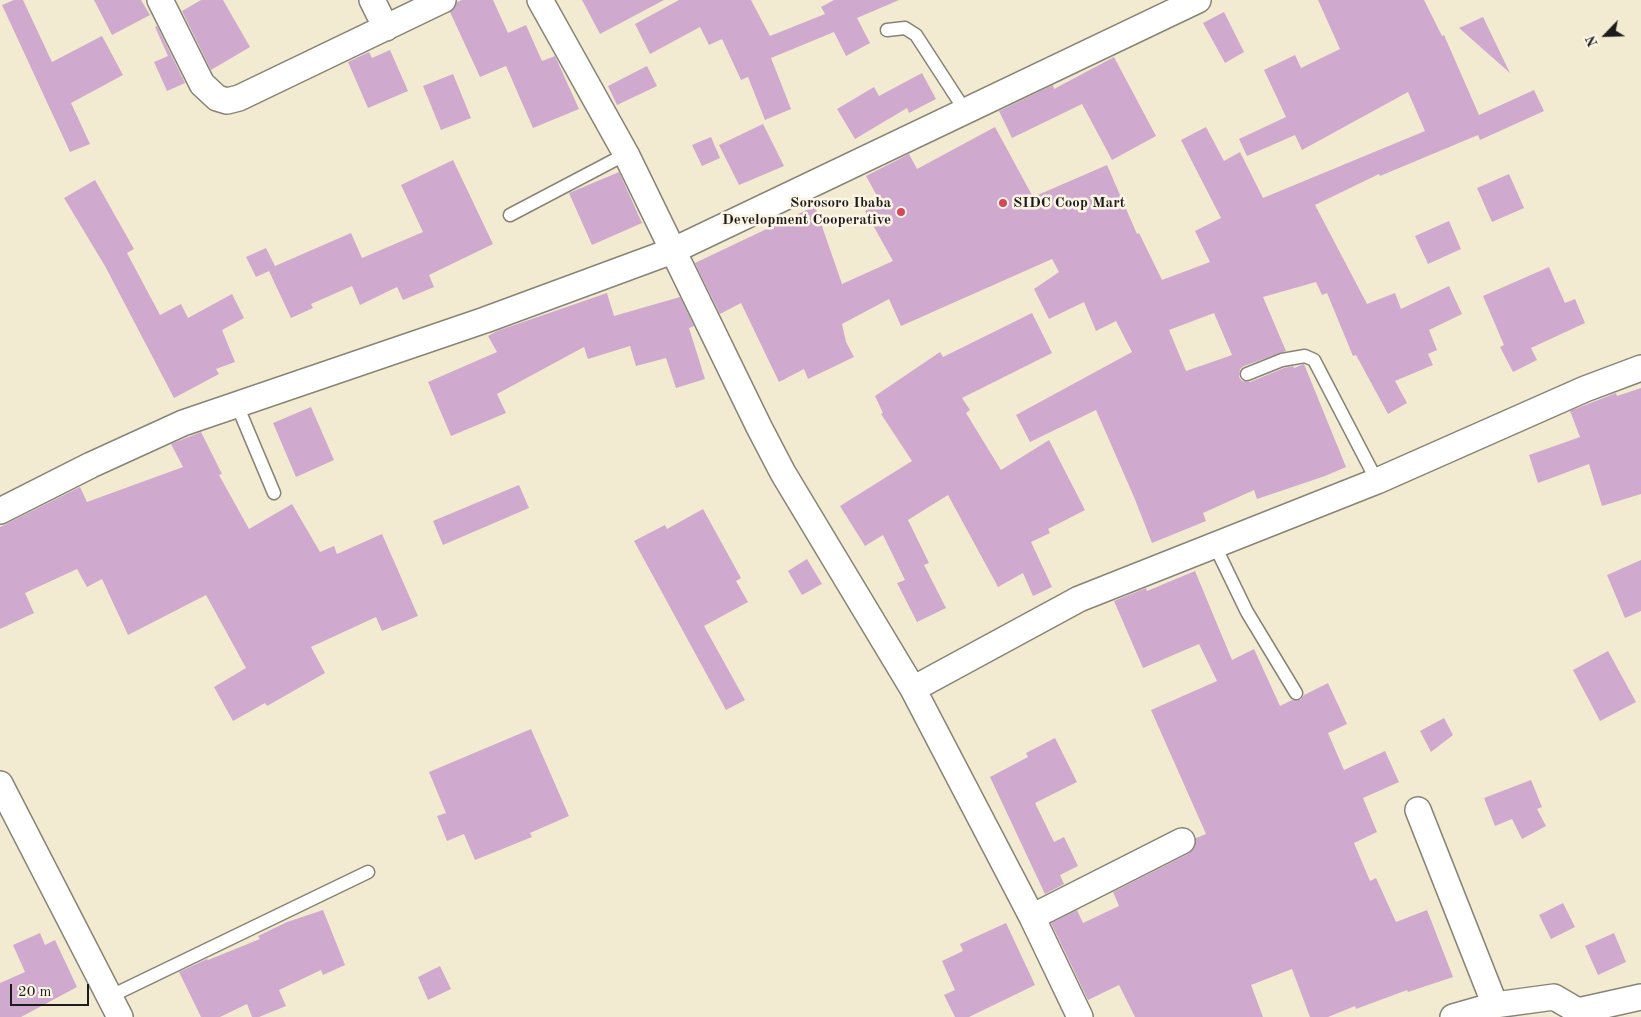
<!DOCTYPE html>
<style>
body{margin:0}
#map{position:relative;width:1641px;height:1017px;overflow:hidden;background:#f2ebd1;font-family:"Old Standard TT",serif}
canvas{display:block}
.north{position:absolute;left:1581px;top:10px;width:50px;height:50px;-webkit-text-stroke:4px #fcf5e5;paint-order:stroke;rotate:246deg;font-size:14px;font-weight:700;line-height:20px;text-align:center;color:#1c1c1c}
.north::after{content:'';display:block;margin:auto;width:18px;height:22px;background:#1c1c1c;clip-path:polygon(50% 0,100% 100%,50% 72%,0 100%)}
.scale{position:absolute;left:10px;top:984px;width:79px;height:22px;box-sizing:border-box;border:2px solid #1c1c1c;border-top:0;padding-left:6px;font-size:15px;line-height:18px;white-space:nowrap;color:#1c1c1c;-webkit-text-stroke:4px #fcf5e5;paint-order:stroke}
</style>
<div id="map">
<canvas width="1641" height="1017"></canvas>
<div class="north">N</div>
<div class="scale">20 m</div>
</div>
<script>
const context = document.querySelector('canvas').getContext('2d');
context.lineJoin = 'round';
function fill(path, color) {
  context.fillStyle = color;
  context.fill(path, 'evenodd');
}
function shape(rows) {
  const path = new Path2D();
  for (const r of rows) {
    path.moveTo(r[0], r[1]);
    for (let i = 2; i < r.length; i += 2) path.lineTo(r[i], r[i + 1]);
  }
  return path;
}
function trace(path, color, width, dash) {
  context.strokeStyle = color;
  context.lineWidth = width;
  context.lineCap = dash ? 'butt' : 'round';
  context.setLineDash(dash || []);
  context.stroke(path);
}
function write(font, color, halo, rows, align = 'center') {
  context.font = font + ' "Old Standard TT",serif';
  context.lineWidth = 5;
  context.setLineDash([]);
  context.textBaseline = 'middle';
  context.strokeStyle = halo;
  context.fillStyle = color;
  for (const [text, x, y, turn = 0] of rows) {
    context.save();
    context.translate(x, y);
    context.rotate((+turn || 0) * Math.PI / 180);
    context.textAlign = isNaN(turn) ? turn : align;
    if (halo) context.strokeText(text, 0, 0);
    context.fillText(text, 0, 0);
    context.restore();
  }
}
fill(shape([
 [14,0,23,0,52,62,102,36,123,75,71,103,90,144,70,152,2,5],
 [94,0,141,0,150,15,112,35],
 [201,0,223,0,250,47,211,70,182,11],
 [462,0,493,0,508,33,526,25,542,61,555,56,579,109,533,128,506,66,480,77,450,12,457,2],
 [582,0,664,0,600,34],
 [679,0,751,0,770,36,825,14,821,7,834,0,899,0,857,18,870,43,846,56,834,32,771,58,791,109,765,120,748,77,741,80,722,39,709,45,700,27,650,54,635,24],
 [1318,0,1424,0,1442,36,1444,35,1479,115,1534,90,1544,111,1480,140,1478,135,1380,176,1379,174,1315,205,1367,304,1395,293,1401,309,1449,286,1462,314,1429,330,1437,350,1428,354,1433,365,1395,381,1407,403,1388,414,1356,355,1353,356,1327,293,1322,295,1316,282,1263,297,1286,351,1244,366,1240,369,1239,377,1242,381,1250,382,1284,368,1293,366,1294,368,1304,364,1346,467,1325,476,1257,499,1254,490,1203,513,1206,521,1152,543,1134,497,1096,410,1030,442,1016,415,1132,352,1116,321,1096,331,1084,302,1049,319,1034,289,1059,272,1052,259,901,326,889,299,842,324,846,342,854,357,808,379,804,369,779,382,741,303,720,314,695,263,815,206,842,284,893,261,865,211,881,203,866,176,909,154,917,169,995,127,1033,197,1107,165,1137,234,1139,233,1162,280,1210,262,1195,231,1221,218,1181,140,1206,127,1224,161,1240,152,1263,198,1425,131,1408,92,1302,150,1295,135,1247,156,1239,139,1286,117,1264,70,1295,55,1301,68,1340,49],
 [1214,313,1232,355,1186,371,1169,330],
 [1224,12,1244,52,1225,63,1203,23],
 [1483,17,1510,73,1459,28],
 [157,26,185,83,167,91,154,62,168,56,155,27],
 [390,50,408,91,368,108,348,62,369,52,372,58],
 [1114,57,1156,136,1112,160,1082,104,1012,138,999,111,1053,85,1054,89],
 [647,66,657,86,617,105,608,86],
 [922,73,936,99,909,113,907,108,855,139,837,109,874,87,879,96],
 [453,74,471,118,441,130,423,86],
 [763,124,784,166,739,185,719,145],
 [711,137,720,158,702,166,692,145],
 [453,160,493,244,429,275,434,287,403,300,397,287,360,305,352,286,311,304,313,308,291,318,269,271,256,277,246,257,266,248,275,266,351,233,362,258,423,232,401,185],
 [619,172,642,223,592,245,569,193],
 [1509,174,1524,208,1492,222,1477,188],
 [95,180,134,249,127,253,160,315,181,304,188,318,232,294,244,318,222,330,235,362,216,369,219,374,174,398,105,266,64,198],
 [1449,221,1461,249,1428,264,1415,236],
 [1549,267,1565,303,1575,299,1585,323,1531,348,1537,360,1513,372,1500,347,1504,345,1483,296],
 [607,293,614,316,680,297,694,326,689,328,705,379,676,388,666,358,636,366,630,346,588,359,584,347,497,394,506,413,451,436,428,382,497,352,488,336,497,331],
 [1032,313,1052,353,962,398,970,410,966,413,1001,470,1049,440,1085,510,1048,529,1050,533,1031,542,1052,587,1033,596,1023,573,998,587,948,495,908,520,929,563,924,565,946,608,917,622,897,583,905,580,883,535,865,546,840,506,912,461,881,414,883,413,875,396,940,352,943,357],
 [1641,388,1641,494,1602,506,1589,464,1538,483,1529,455,1580,437,1570,411,1616,393,1617,396],
 [311,407,334,460,296,477,273,423],
 [201,432,222,474,219,475,249,529,292,504,320,552,334,546,337,554,382,534,418,616,382,631,376,617,311,647,325,673,267,706,265,703,233,721,214,687,246,668,206,595,128,635,102,579,87,587,77,569,25,593,34,613,0,629,0,527,80,487,87,502,183,467,171,444],
 [519,485,529,508,443,545,433,521],
 [703,509,741,578,736,581,748,602,704,626,745,700,726,710,634,541,665,525,667,529],
 [807,559,822,584,802,595,788,571],
 [1641,560,1641,611,1625,618,1607,575],
 [1195,571,1232,660,1254,649,1280,706,1292,700,1300,700,1304,695,1328,683,1347,724,1328,733,1344,770,1385,751,1399,782,1363,798,1377,832,1354,843,1370,881,1376,878,1396,922,1427,910,1453,977,1408,992,1407,990,1356,1009,1355,1006,1328,1017,1310,1017,1292,969,1251,985,1263,1017,1135,1017,1119,985,1088,1000,1051,923,1077,910,1083,923,1119,906,1113,892,1188,854,1194,848,1196,838,1206,834,1151,710,1217,681,1199,644,1143,668,1114,601,1146,588,1147,591],
 [1608,651,1636,702,1600,721,1573,670],
 [1444,718,1453,735,1431,752,1420,731],
 [531,729,569,816,530,833,532,837,475,860,464,834,447,841,437,816,446,813,429,772],
 [1055,738,1077,782,1035,803,1054,842,1064,837,1078,866,1060,875,1064,884,1045,894,990,777,1028,757,1026,753],
 [1531,780,1542,807,1537,809,1546,826,1522,839,1512,819,1495,826,1484,798],
 [1563,903,1575,927,1551,939,1539,915],
 [323,910,345,965,323,975,321,970,279,990,286,1006,259,1017,252,1017,247,1004,220,1017,201,1017,179,972,207,959,208,960,260,939,258,936,287,922],
 [1006,923,1035,985,969,1017,955,1017,944,995,955,990,942,961,963,951,960,944],
 [40,933,45,945,55,940,77,987,21,1017,0,1017,0,983,25,972,13,945],
 [1614,933,1626,962,1598,975,1585,946],
 [440,966,451,989,428,1000,418,977]
]), '#d0aace');
const service = shape([
 [887,30,905,28,916,35,966,112],
 [510,215,626,154],
 [1247,374,1282,360,1305,356,1314,360,1377,481],
 [237,405,274,493],
 [1215,546,1247,612,1296,693],
 [109,997,368,872]
]);
const minor = shape([
 [160,0,202,84,217,98,227,101,239,98,443,0],
 [372,0,386,28],
 [540,0,626,154,759,427,783,473,913,689,1032,917,1080,1017],
 [0,511,91,465,183,423,485,320,672,251,1198,0],
 [913,689,1079,599,1377,481,1585,389,1641,368],
 [0,784,120,1017],
 [1418,810,1495,1005],
 [1032,917,1182,841],
 [1578,1011,1641,997],
 [1453,1017,1495,1005,1554,997,1578,1011,1582,1017]
]);
trace(service, '#878476', 15);
trace(minor, '#878476', 28);
trace(service, '#fff', 12);
trace(minor, '#fff', 25);
for (const [x, y, r, color] of [
 [1003,203,5,"#d1495b"],
 [901,212,5,"#d1495b"]
]) {
  const dot = new Path2D();
  dot.arc(x, y, r, 0, 2 * Math.PI);
  context.fillStyle = color;
  context.fill(dot);
  trace(dot, '#fcf5e5', 2);
}
write('bold 15px', '#1c1c1c', '#fcf5e5', [
 ["Sorosoro Ibaba",891,203],
 ["Development Cooperative",891,220],
 ["SIDC Coop Mart",1013,203,"left"]
], 'right');
</script>
